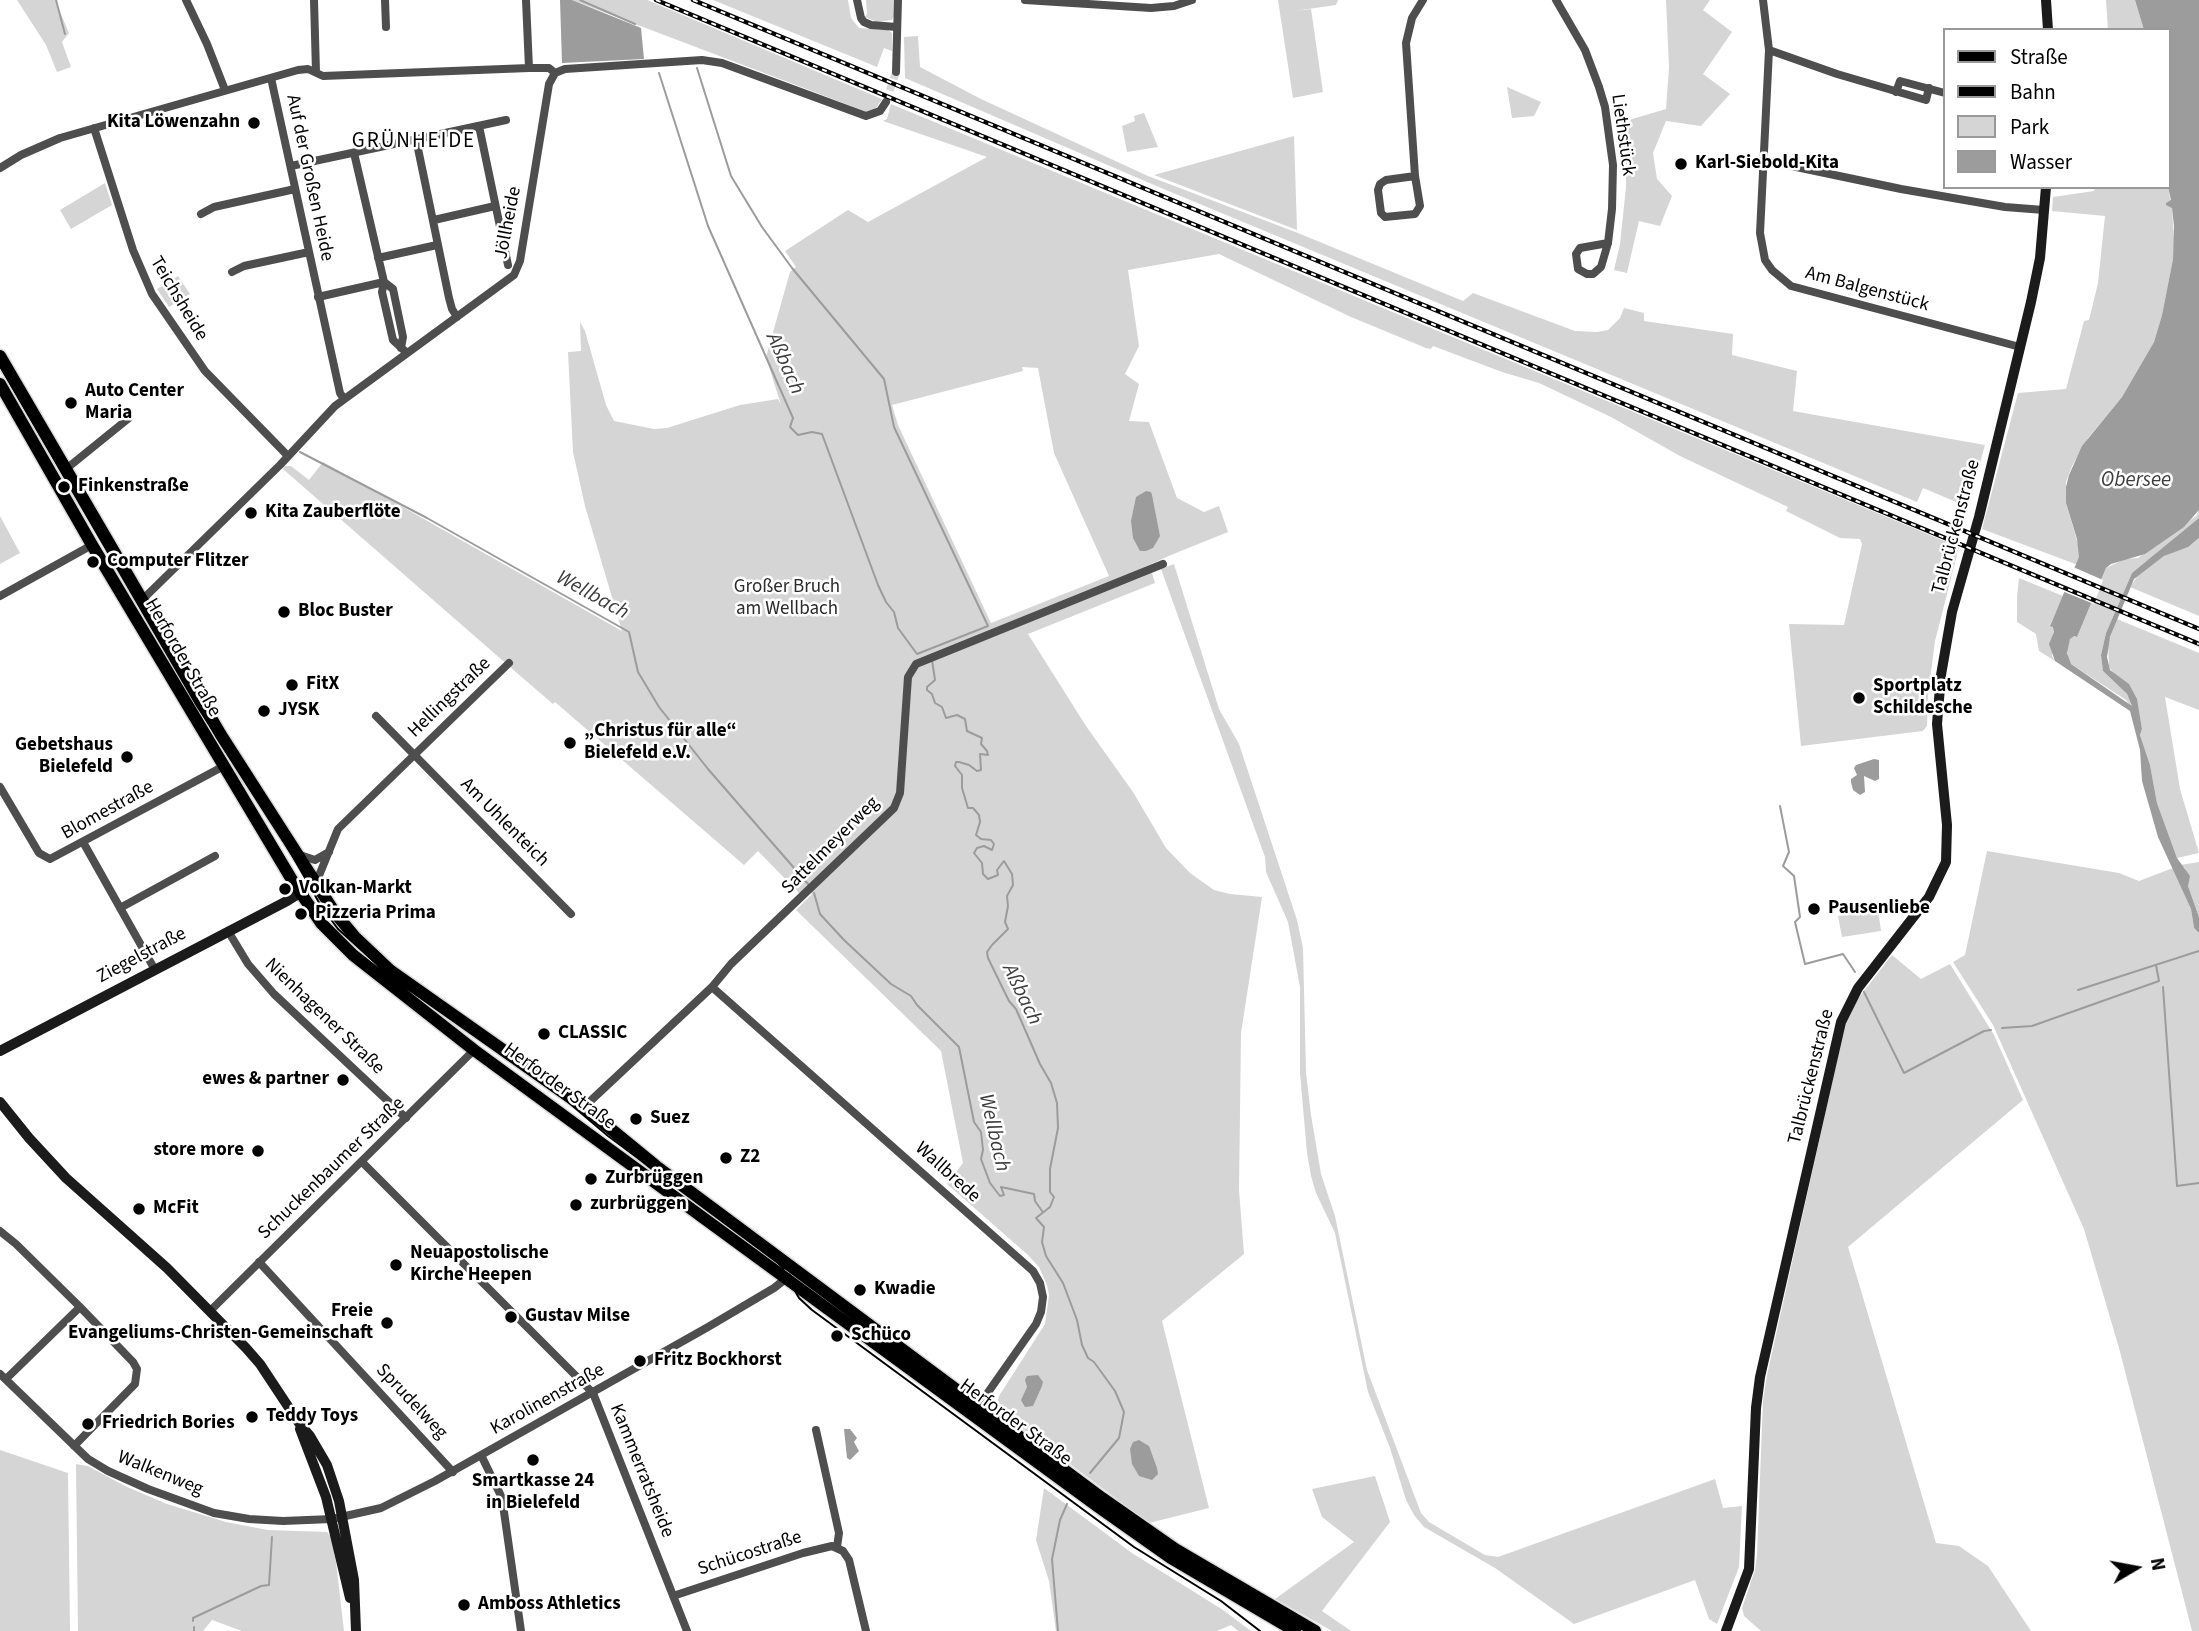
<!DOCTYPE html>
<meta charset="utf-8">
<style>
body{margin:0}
#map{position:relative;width:2199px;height:1631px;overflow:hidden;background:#fff;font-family:"Source Sans 3",sans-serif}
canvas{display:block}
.legend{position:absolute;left:1943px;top:28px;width:228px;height:161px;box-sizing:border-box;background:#fff;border:2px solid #999;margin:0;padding:9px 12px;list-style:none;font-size:21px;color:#000}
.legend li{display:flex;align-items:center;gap:14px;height:35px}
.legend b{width:35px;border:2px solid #999}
.north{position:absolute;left:2101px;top:1533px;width:70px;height:70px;-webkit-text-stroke:5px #fff;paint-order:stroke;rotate:80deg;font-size:19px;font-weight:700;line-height:28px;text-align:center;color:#000}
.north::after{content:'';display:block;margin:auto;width:24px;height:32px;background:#000;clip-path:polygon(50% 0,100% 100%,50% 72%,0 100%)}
</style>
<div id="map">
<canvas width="2199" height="1631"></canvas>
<ul class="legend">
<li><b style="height:9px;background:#000"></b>Straße</li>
<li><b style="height:9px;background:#000"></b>Bahn</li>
<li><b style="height:19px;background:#d5d5d5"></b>Park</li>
<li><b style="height:19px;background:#9c9c9c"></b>Wasser</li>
</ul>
<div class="north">N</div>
</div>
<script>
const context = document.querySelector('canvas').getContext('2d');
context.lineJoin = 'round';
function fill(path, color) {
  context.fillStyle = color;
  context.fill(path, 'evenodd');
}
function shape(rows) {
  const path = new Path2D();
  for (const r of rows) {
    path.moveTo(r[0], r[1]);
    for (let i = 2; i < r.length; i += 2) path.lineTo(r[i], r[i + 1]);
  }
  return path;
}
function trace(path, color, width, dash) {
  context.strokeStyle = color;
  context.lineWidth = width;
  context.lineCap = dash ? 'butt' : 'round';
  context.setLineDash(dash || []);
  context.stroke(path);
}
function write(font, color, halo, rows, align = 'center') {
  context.font = font + ' "Source Sans 3",sans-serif';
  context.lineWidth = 5;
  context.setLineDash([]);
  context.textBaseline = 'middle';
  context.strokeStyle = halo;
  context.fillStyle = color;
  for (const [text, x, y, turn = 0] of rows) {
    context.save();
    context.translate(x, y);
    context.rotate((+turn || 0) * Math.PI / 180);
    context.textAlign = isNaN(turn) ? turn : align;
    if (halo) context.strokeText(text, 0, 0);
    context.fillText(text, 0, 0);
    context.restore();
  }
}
fill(shape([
 [17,0,55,0,69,33,62,42,71,67,57,72,46,45],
 [572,0,647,0,882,99,875,110,867,112],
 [713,0,848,0,851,18,859,28,888,30,892,33,892,51,884,48,877,67],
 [866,0,894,0,894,16,892,20,877,22,865,17,867,14],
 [1278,0,1338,0,1336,5,1294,11,1311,9,1323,92,1293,98],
 [1666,0,1710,0,1703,10,1732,32,1703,74,1730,94,1701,126,1666,121,1653,153,1657,179,1672,196,1660,226,1639,221,1627,273,1614,270,1620,244,1626,187,1626,164,1622,122,1666,109,1669,67],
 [2106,0,2135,0,2144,30,2108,30],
 [918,36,920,67,981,99,1148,176,1298,233,1463,301,1473,293,1575,331,1597,332,1608,330,1620,318,1624,308,1644,313,1644,321,1733,334,1732,355,1797,371,1793,411,1985,445,1968,507,1923,488,1917,502,1154,185,905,78,904,37],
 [1507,87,1541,102,1534,116,1512,118],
 [891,104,1959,547,1935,641,1928,696,1927,726,1923,731,1801,746,1789,624,1844,625,1862,544,1860,539,1840,538,1786,511,1788,507,1680,456,1611,417,1539,383,1502,372,1433,346,1431,349,1426,348,1351,317,1219,254,1128,270,1139,346,1125,374,1139,384,1129,421,1149,422,1177,498,1204,512,1219,506,1228,532,1171,555,991,637,1152,573,1155,583,1028,634,1086,726,1133,792,1166,848,1190,873,1214,890,1230,894,1262,897,1241,1033,1239,1190,1244,1254,1162,1321,1209,1508,1149,1523,1000,1412,997,1403,999,1396,1045,1324,1049,1295,1047,1285,1039,1267,1028,1255,947,1184,963,1163,941,1051,796,910,812,894,807,888,800,894,758,851,744,865,555,702,553,704,510,667,283,469,285,466,291,466,309,480,323,462,622,631,585,506,573,452,568,352,581,351,580,322,585,331,606,405,614,421,654,429,667,428,740,405,778,399,781,405,766,357,790,272,796,267,785,251,848,210,868,222,987,157,883,121,887,119],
 [1022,367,1038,368,1054,453,1109,576,991,623,898,425,892,405,1023,371],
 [1144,113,1158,147,1127,152,1122,126,1135,121,1134,116],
 [1294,136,1297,230,1154,175],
 [105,183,112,205,71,229,60,210],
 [2095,187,2168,187,2172,208,2174,240,2173,259,2162,315,2154,342,2122,397,2088,438,2072,466,2066,482,2066,503,2080,551,2078,565,1982,529,2018,393,2066,389,2084,321,2089,320,2098,283,2105,216,2052,211,2053,197,2094,191],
 [178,276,190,294,169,307,157,289],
 [2199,510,2199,518,2192,526,2132,573,2106,633,2101,655,2103,671,2127,694,2132,706,2130,706,2126,700,2071,664,2068,659,2067,647,2070,639,2073,636,2077,637,2106,568,2125,559,2138,558,2196,516],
 [0,516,20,553,0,564],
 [2199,538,2199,616,2130,587,2138,575,2164,556,2193,543],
 [1174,564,1219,709,1239,744,1297,920,1303,948,1306,1073,1311,1115,1321,1174,1335,1216,1367,1370,1421,1513,1429,1522,1485,1555,1498,1557,1715,1479,1723,1508,1742,1506,1739,1567,1717,1624,1709,1619,1695,1580,1574,1624,1495,1568,1424,1527,1414,1515,1406,1500,1390,1448,1368,1392,1335,1233,1316,1193,1311,1176,1307,1153,1300,1073,1300,987,1288,922,1266,872,1265,857,1161,569],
 [2019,578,2063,596,2050,625,2054,627,2052,656,2055,661,2039,651,2036,634,2017,622,2017,597],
 [2117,619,2199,653,2199,710,2165,697,2180,789,2199,853,2177,858,2157,803,2150,765,2140,735,2142,729,2138,708,2109,667,2108,643],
 [1987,851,2119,873,2139,881,2173,868,2191,909,2194,928,2199,933,2199,1631,2192,1631,2119,1348,2084,1229,1993,1025,1953,962,1965,955],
 [2199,862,2199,917,2188,886,2185,868,2180,865],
 [1878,909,1881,931,1842,937,1838,916],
 [1892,955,1921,979,1950,964,1994,1035,2023,1100,1848,1247,1936,1543,1959,1546,1988,1566,2031,1631,1761,1631,1744,1616,1742,1608,1755,1570,1757,1555,1763,1400,1767,1375,1846,1020,1853,1005],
 [0,1450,68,1473,70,1631,0,1631],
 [76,1464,88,1466,125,1486,167,1504,226,1522,268,1530,327,1532,331,1537,336,1562,344,1631,242,1631,212,1620,203,1631,78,1631],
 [1375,1476,1390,1522,1322,1611,1351,1631,1332,1631,1275,1599,1354,1542,1322,1517,1312,1489],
 [1044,1488,1132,1553,1223,1610,1251,1631,1238,1631,1231,1625,1217,1631,1056,1631,1049,1581,1036,1540]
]), '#d5d5d5');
fill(shape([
 [560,0,572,0,641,28,644,59,562,63],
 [2135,0,2199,0,2199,510,2184,527,2145,554,2111,564,2106,568,2077,637,2074,636,2070,639,2067,653,2071,664,2132,706,2127,694,2103,671,2101,655,2106,633,2132,573,2199,518,2199,538,2188,547,2164,556,2134,579,2110,637,2107,657,2110,670,2129,684,2137,699,2142,729,2140,735,2150,765,2157,803,2177,858,2190,876,2188,886,2199,917,2199,933,2194,928,2191,909,2158,837,2142,781,2140,750,2130,711,2055,661,2049,644,2054,632,2053,627,2050,626,2079,557,2077,539,2066,503,2066,487,2069,475,2082,446,2122,397,2154,342,2162,315,2173,259,2174,226,2172,208,2166,205,2166,203,2171,200,2168,187,2171,163,2169,30,2144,30],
 [1146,491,1151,492,1152,495,1160,536,1153,548,1146,551,1140,551,1133,538,1131,521,1136,497],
 [1874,759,1879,760,1879,779,1875,781,1864,776,1865,792,1860,795,1853,790,1851,782,1851,779,1857,775,1854,768,1856,765],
 [1038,1375,1043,1382,1042,1386,1033,1406,1025,1407,1021,1400,1027,1387,1025,1380,1027,1376],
 [844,1429,850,1429,857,1438,854,1442,859,1451,850,1460,847,1458],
 [1139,1440,1149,1446,1157,1468,1158,1474,1152,1480,1139,1476,1132,1464,1130,1449,1133,1442]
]), '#9c9c9c');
fill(shape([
 [2073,567,2103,580,2094,604,2062,591]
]), '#fff');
trace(shape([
 [56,0,65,34],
 [580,0,635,24],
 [659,73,708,226,793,418,790,427,798,435,812,432,822,434,878,585,886,602,894,612,898,628,917,654,988,626,894,427,884,379,792,268,762,227,731,176,697,68],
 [300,452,427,518,629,632,638,672,659,707,708,769,808,884],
 [932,660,935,680,927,687,927,690,932,694,935,703,942,707,946,718,957,715,965,719,967,731,982,738,981,744,987,751,988,755,980,754,981,770,977,771,969,765,959,762,956,762,955,766,962,775,962,788,968,808,973,808,979,815,980,822,976,835,981,839,991,840,994,844,992,850,984,846,977,848,974,853,982,863,983,874,988,879,998,875,997,870,1004,861,1012,874,1013,885,1007,896,1008,906,1005,922,1008,929,992,945,987,952,988,958,1009,1001,1016,1009,1040,1064,1051,1083,1057,1103,1058,1128,1050,1169,1050,1192,1054,1197,1050,1207,1036,1218,1044,1227,1042,1242,1046,1256,1063,1283,1077,1320,1082,1345,1088,1358,1094,1362,1115,1391,1124,1412,1119,1438,1090,1473],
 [1780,806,1789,852,1783,866,1794,876,1800,917,1795,922,1805,964,1843,954,1855,972],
 [814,893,820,914,844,940,891,984,911,996,917,1005,959,1047,974,1122,981,1132,983,1150,981,1159,990,1183,1000,1196,1004,1195,1001,1187,1034,1194,1035,1201,1042,1211],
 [2163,987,2177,1186,2199,1183],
 [2078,990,2199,951],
 [1864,992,1904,1073,1984,1031,1991,1030],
 [2002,1028,2032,1026,2159,981,2156,965],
 [193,1621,193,1618,261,1586,269,1585,272,1537],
 [194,1627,194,1631],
 [1058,1631,1052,1559,1060,1520,1067,1504]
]), '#9c9c9c', 2);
trace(shape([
 [886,102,896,72]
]), '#d9d9d9', 8, [8, 4]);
const primary = shape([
 [0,356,221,735,335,913,355,937,391,971,584,1107,656,1166,1102,1498,1175,1549,1315,1631],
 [0,384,92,545,292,880,321,923,353,955,474,1050,1097,1506,1171,1558,1295,1631]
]);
trace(primary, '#dbdbdb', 15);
trace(shape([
 [186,0,207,44,225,90],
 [314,0,316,72],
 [385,0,386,27],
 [526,0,529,68],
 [857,0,861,18,864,22,871,25,897,27],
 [1025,0,1151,8,1174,6,1192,0],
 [1556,0,1585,50,1599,87,1605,107,1613,165,1612,209,1608,243,1601,267,1593,274,1587,274,1578,269,1576,254,1580,248,1608,243],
 [1763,0,1769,50,1760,233,1765,260,1772,270,1791,286,2020,347],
 [1769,50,1837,74,1926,100,1929,88],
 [896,72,898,0],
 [271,78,340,393,344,399],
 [1896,92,1900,81,1945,93],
 [479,126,508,265],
 [94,128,133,250,152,294,205,371,288,456],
 [416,139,449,298,452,309,457,317],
 [354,153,384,282,382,292,393,340,407,353],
 [1763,160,1901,189,2005,207,2044,210],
 [291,166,506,120],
 [0,168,21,155,60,138,298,70,308,69,323,76,529,68,549,68,555,73],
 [1415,176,1386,180,1380,184,1378,190,1381,213,1385,217,1415,214,1420,206,1415,176,1406,43,1412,18,1423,0],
 [201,214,214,207,295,189],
 [434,220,495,206],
 [378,258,437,245],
 [232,272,244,266,309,252],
 [384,282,393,289,403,337,401,348],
 [318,297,384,282],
 [66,469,129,418],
 [0,596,92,545],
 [142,600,280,465,335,406,514,275,520,261,549,84,555,73,565,69,702,60,722,63,866,116,880,111,886,102],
 [376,716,571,914],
 [0,787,39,853,50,859,224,766],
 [83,842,155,970],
 [300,855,315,860,329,852],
 [316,883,338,829,509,663],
 [120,908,215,856],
 [228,931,248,964,274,994,406,1118],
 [712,987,1033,1271,1040,1283,1043,1297,1041,1312,1036,1324,977,1408],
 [584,1107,712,987,731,964,894,808,900,793,908,677,916,664,1163,564],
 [362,1162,593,1393,687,1631],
 [0,1231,16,1244,80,1307,133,1362,137,1369,135,1384,74,1446],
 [259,1262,453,1472],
 [211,1310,474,1050],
 [0,1374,88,1459,108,1471,148,1489,214,1513,249,1519,283,1521,332,1519,381,1508,435,1481,708,1327,774,1288,788,1277],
 [6,1379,80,1307],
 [816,1430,839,1533,837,1547],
 [481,1455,502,1498,521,1631],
 [673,1596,803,1553,832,1546,843,1551,849,1560,866,1631]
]), '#4e4e4e', 8);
trace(shape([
 [2046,0,2048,30],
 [0,1051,287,901,316,883],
 [0,1102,29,1138,66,1178,167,1268,246,1348,260,1364,299,1423,310,1436,327,1465,339,1501,354,1580,356,1631],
 [300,1429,326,1497,350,1598],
 [1726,1631,1749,1569,1756,1408,1760,1377,1841,1022,1858,988,1929,897,1946,862,1947,825,1937,724,1941,675,1952,612,1979,517,2031,302,2040,258,2046,187]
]), '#1b1b1b', 10);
trace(primary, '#000', 12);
trace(shape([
 [0,366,197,706,280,834,321,906,338,929,387,973,568,1102,608,1136,773,1258,782,1267,799,1298,812,1310,1134,1547,1221,1601,1260,1631]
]), '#000', 2);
const rail = shape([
 [656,0,2199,644],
 [693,0,2199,629]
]);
trace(rail, '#000', 4.5);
trace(rail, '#fff', 2, [5]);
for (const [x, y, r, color] of [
 [254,123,7,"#000"],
 [1681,164,7,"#000"],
 [71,403,7,"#000"],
 [64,487,7,"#000"],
 [251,513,7,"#000"],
 [93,562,7,"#000"],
 [284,612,7,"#000"],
 [292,685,7,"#000"],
 [1859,698,7,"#000"],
 [264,711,7,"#000"],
 [570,743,7,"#000"],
 [127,757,7,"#000"],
 [285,889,7,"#000"],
 [1814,909,7,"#000"],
 [301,914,7,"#000"],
 [544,1034,7,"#000"],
 [343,1080,7,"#000"],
 [636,1119,7,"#000"],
 [258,1151,7,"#000"],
 [726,1158,7,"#000"],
 [591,1179,7,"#000"],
 [576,1205,7,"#000"],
 [139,1209,7,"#000"],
 [396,1265,7,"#000"],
 [860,1290,7,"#000"],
 [511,1317,7,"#000"],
 [387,1323,7,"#000"],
 [837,1336,7,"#000"],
 [640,1361,7,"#000"],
 [252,1417,7,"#000"],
 [88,1424,7,"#000"],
 [533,1460,7,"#000"],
 [464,1605,7,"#000"]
]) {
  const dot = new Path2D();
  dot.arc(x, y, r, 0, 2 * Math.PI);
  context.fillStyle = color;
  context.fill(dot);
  trace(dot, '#fff', 2.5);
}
write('bold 19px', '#000', '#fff', [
 ["Kita Löwenzahn",240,123,"right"],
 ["Karl-Siebold-Kita",1695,164],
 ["Auto Center",85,392],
 ["Maria",85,414],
 ["Finkenstraße",78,487],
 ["Kita Zauberflöte",265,513],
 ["Computer Flitzer",107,562],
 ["Bloc Buster",298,612],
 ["FitX",306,685],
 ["Sportplatz",1873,687],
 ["Schildesche",1873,709],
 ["JYSK",278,711],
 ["„Christus für alle“",584,732],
 ["Bielefeld e.V.",584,754],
 ["Gebetshaus",113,746,"right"],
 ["Bielefeld",113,768,"right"],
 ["Volkan-Markt",299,889],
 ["Pausenliebe",1828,909],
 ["Pizzeria Prima",315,914],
 ["CLASSIC",558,1034],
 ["ewes & partner",329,1080,"right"],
 ["Suez",650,1119],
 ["store more",244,1151,"right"],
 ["Z2",740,1158],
 ["Zurbrüggen",605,1179],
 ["zurbrüggen",590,1205],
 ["McFit",153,1209],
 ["Neuapostolische",410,1254],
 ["Kirche Heepen",410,1276],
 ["Kwadie",874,1290],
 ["Freie",373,1312,"right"],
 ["Evangeliums-Christen-Gemeinschaft",373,1334,"right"],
 ["Gustav Milse",525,1317],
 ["Schüco",851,1336],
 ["Fritz Bockhorst",654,1361],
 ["Teddy Toys",266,1417],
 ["Friedrich Bories",102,1424],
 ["Smartkasse 24",533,1482,"center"],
 ["in Bielefeld",533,1504,"center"],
 ["Amboss Athletics",478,1605]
], 'left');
write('19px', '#000', '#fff', [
 ["Liethstück",1622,135,82],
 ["Auf der Großen Heide",309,178,78],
 ["Jöllheide",509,223,-79],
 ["Am Balgenstück",1867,290,15],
 ["Teichsheide",178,299,59],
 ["Talbrückenstraße",1957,527,-75],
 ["Herforder Straße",182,658,60],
 ["Hellingstraße",450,698,-44],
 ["Blomestraße",108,811,-29],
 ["Am Uhlenteich",504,823,45],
 ["Sattelmeyerweg",831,846,-45],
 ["Ziegelstraße",142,956,-28],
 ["Nienhagener Straße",324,1017,44],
 ["Talbrückenstraße",1812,1077,-76],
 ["Herforder Straße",559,1087,36],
 ["Schuckenbaumer Straße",332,1169,-44],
 ["Wallbrede",947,1173,42],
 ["Karolinenstraße",548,1400,-29],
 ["Sprudelweg",411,1402,47],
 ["Herforder Straße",1015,1423,36],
 ["Kammerratsheide",641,1471,68],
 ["Walkenweg",160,1474,22],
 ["Schücostraße",750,1554,-18]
]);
write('19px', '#2c2c2c', '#fff', [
 ["Großer Bruch",787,588],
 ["am Wellbach",787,610]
]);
context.letterSpacing = '2px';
write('21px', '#000', '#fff', [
 ["GRÜNHEIDE",414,142]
]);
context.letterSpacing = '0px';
write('italic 21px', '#3d3d3d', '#fff', [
 ["Aßbach",784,364,66],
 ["Obersee",2136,481],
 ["Wellbach",592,596,29],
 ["Aßbach",1021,995,64],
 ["Wellbach",993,1133,77]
]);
</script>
